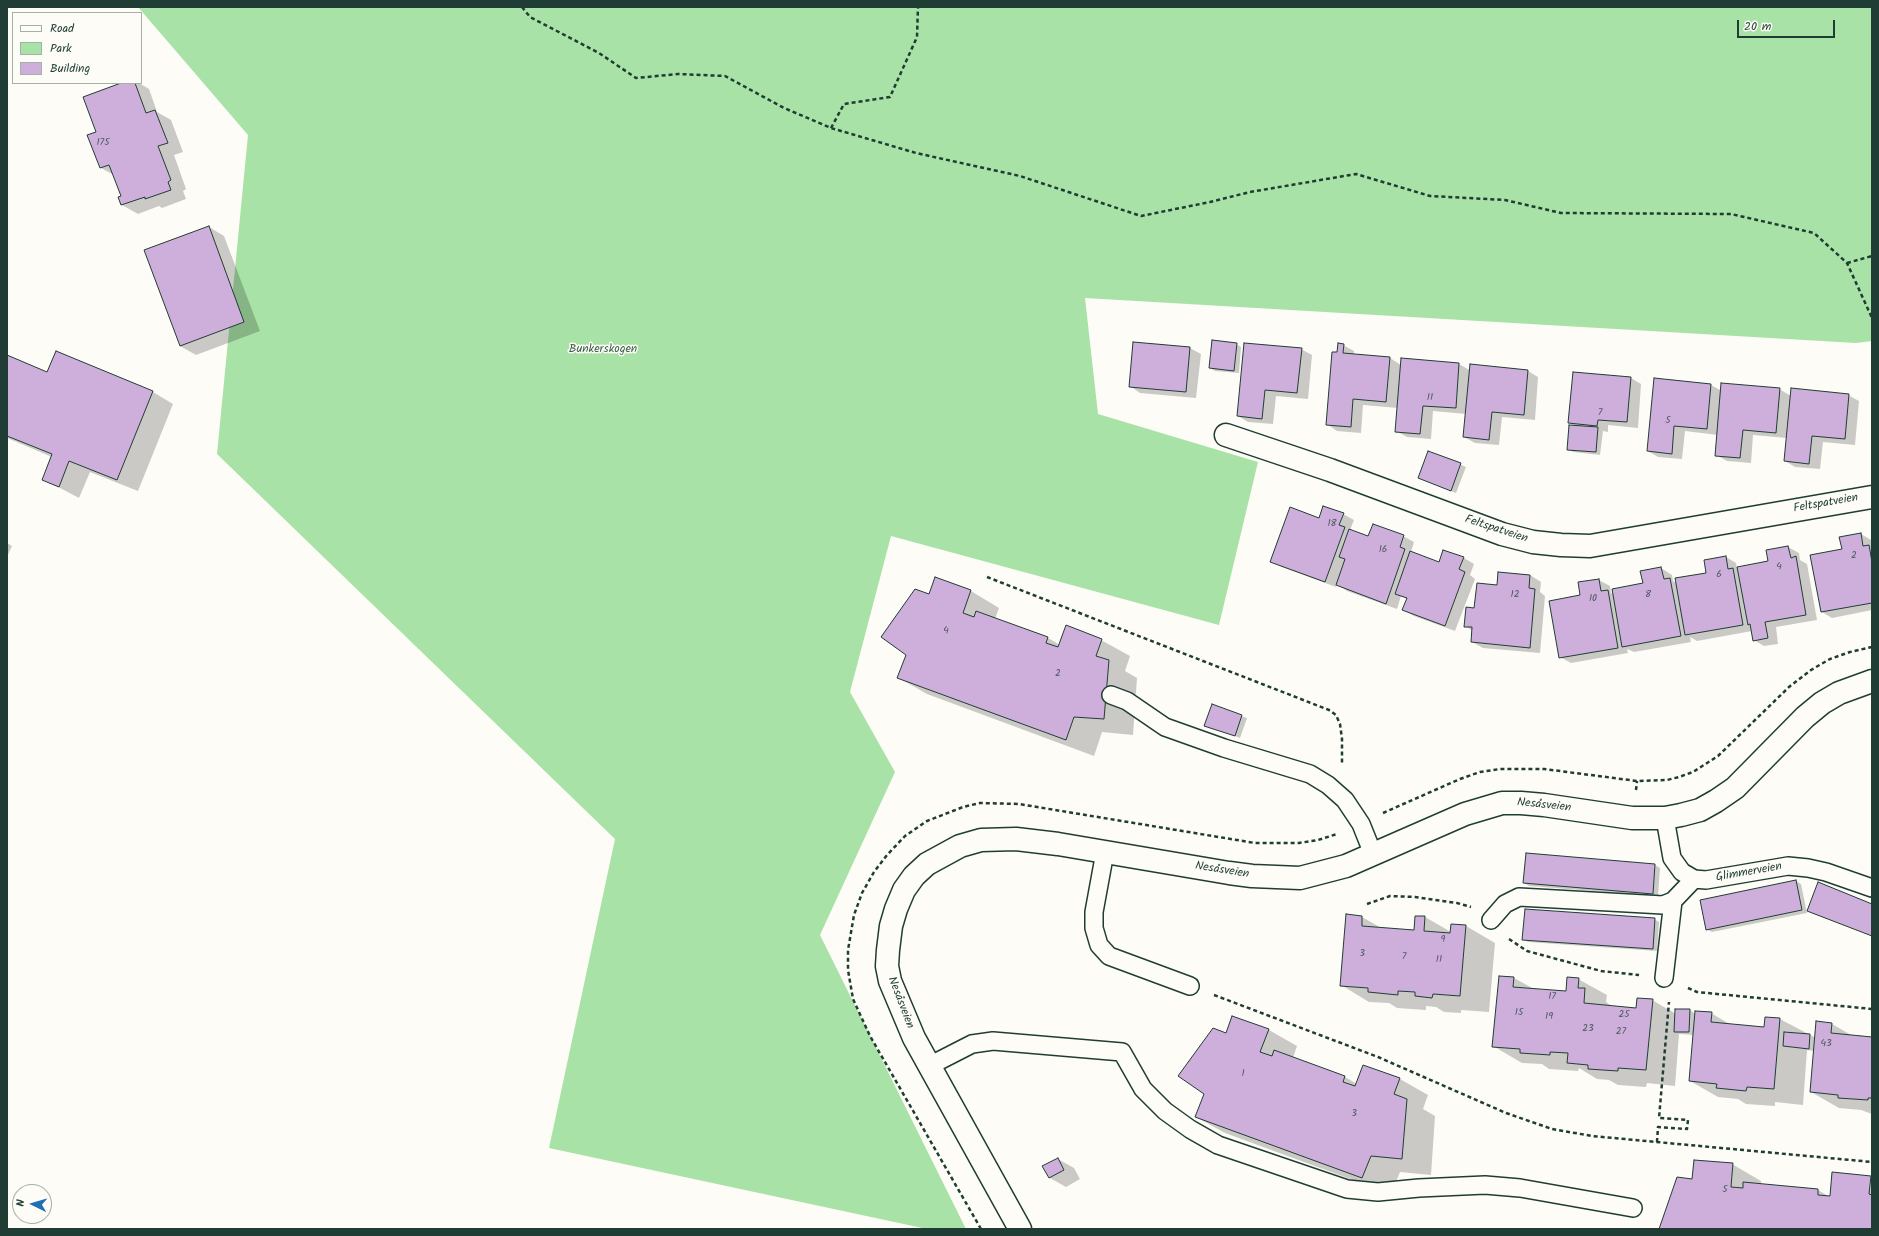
<!DOCTYPE html>
<meta charset="utf-8">
<style>
body{margin:0}
#map{position:relative;width:1879px;height:1236px;overflow:hidden;background:#fdfcf7;font-family:Kalam,sans-serif}
canvas{display:block}
.frame{position:absolute;inset:0;border:8px solid #1f3d34;pointer-events:none}
.legend{position:absolute;left:12px;top:12px;width:130px;height:72px;box-sizing:border-box;background:#fdfcf7;border:1px solid #a4b0a9;margin:0;padding:5px 7px;list-style:none;font-size:12px;color:#1f3d34}
.legend li{display:flex;align-items:center;gap:8px;height:20px}
.legend b{width:20px;border:1px solid #a4b0a9}
.north{position:absolute;left:12px;top:1184px;width:40px;height:40px;box-sizing:border-box;background:#fdfcf7;border:1px solid #a4b0a9;border-radius:50%;rotate:275deg;font-size:11px;font-weight:700;line-height:16px;text-align:center;color:#1f3d34}
.north::after{content:'';display:block;margin:auto;width:14px;height:18px;background:#1f6fb2;clip-path:polygon(50% 0,100% 100%,50% 72%,0 100%)}
.scale{position:absolute;left:1737px;top:20px;width:98px;height:18px;box-sizing:border-box;border:2px solid #1f3d34;border-top:0;padding-left:5px;font-size:12px;line-height:14px;white-space:nowrap;color:#1f3d34;-webkit-text-stroke:3px #fdfcf7;paint-order:stroke}
</style>
<div id="map">
<canvas width="1879" height="1236"></canvas>
<div class="frame"></div>
<ul class="legend">
<li><b style="height:5px;background:#fdfcf7"></b>Road</li>
<li><b style="height:11px;background:#a9e2a6"></b>Park</li>
<li><b style="height:11px;background:#ceaeda"></b>Building</li>
</ul>
<div class="north">N</div>
<div class="scale">20 m</div>
</div>
<script>
const context = document.querySelector('canvas').getContext('2d');
context.lineJoin = 'round';
function fill(path, color) {
  context.fillStyle = color;
  context.fill(path, 'evenodd');
}
function shape(rows) {
  const path = new Path2D();
  for (const r of rows) {
    path.moveTo(r[0], r[1]);
    for (let i = 2; i < r.length; i += 2) path.lineTo(r[i], r[i + 1]);
  }
  return path;
}
function trace(path, color, width, dash) {
  context.strokeStyle = color;
  context.lineWidth = width;
  context.lineCap = dash ? 'butt' : 'round';
  context.setLineDash(dash || []);
  context.stroke(path);
}
function write(font, color, halo, rows, align = 'center') {
  context.font = font + ' Kalam,sans-serif';
  context.lineWidth = 3;
  context.setLineDash([]);
  context.textBaseline = 'middle';
  context.strokeStyle = halo;
  context.fillStyle = color;
  for (const [text, x, y, turn = 0] of rows) {
    context.save();
    context.translate(x, y);
    context.rotate((+turn || 0) * Math.PI / 180);
    context.textAlign = isNaN(turn) ? turn : align;
    if (halo) context.strokeText(text, 0, 0);
    context.fillText(text, 0, 0);
    context.restore();
  }
}
fill(shape([
 [138,7,1872,7,1872,341,1856,343,1085,298,1098,414,1258,462,1219,625,891,536,850,692,895,772,820,935,966,1229,927,1229,549,1148,615,839,217,454,248,135]
]), '#a9e2a6');
fill(shape([
 [124,83,139,83,149,89,157,112,171,120,183,152,174,155,186,189,183,191,186,199,162,208,159,206,138,214,122,205,120,198,122,197,114,175,101,168,89,136,98,132],
 [209,227,224,236,260,331,196,355,180,346],
 [1133,343,1190,348,1201,354,1196,398,1140,393,1130,386],
 [1236,344,1241,347,1239,373,1215,371,1210,368],
 [1343,345,1354,351,1354,355,1390,358,1401,365,1402,359,1459,364,1471,371,1528,371,1538,377,1535,420,1502,417,1499,445,1475,443,1464,437,1466,414,1433,411,1431,439,1407,437,1396,431,1398,408,1363,405,1361,433,1337,431,1327,424,1338,353],
 [1301,349,1312,355,1308,399,1276,396,1273,424,1248,422,1238,416],
 [56,353,153,392,173,404,138,491,90,472,79,498,43,479,52,457,7,438,7,356,48,373],
 [1631,378,1641,384,1638,428,1608,425,1608,432,1603,431,1600,455,1573,452,1568,449,1575,426,1569,423],
 [1655,379,1711,385,1722,391,1779,389,1791,396,1848,395,1859,401,1855,445,1823,442,1820,469,1795,467,1785,461,1787,438,1753,435,1751,463,1727,461,1716,455,1718,435,1685,431,1682,459,1658,457,1648,451],
 [1429,452,1466,467,1456,493,1424,480],
 [1343,514,1354,520,1350,530,1369,537,1403,536,1414,542,1411,552,1439,563,1444,551,1464,558,1474,564,1470,575,1475,579,1455,631,1414,616,1403,610,1407,599,1401,596,1397,609,1347,591,1337,584,1336,587,1282,567,1271,561,1320,519],
 [1861,534,1871,540,1872,544,1872,610,1832,618,1822,612,1843,550],
 [7,543,12,546,7,557],
 [1788,547,1799,553,1800,560,1807,564,1817,620,1776,627,1778,644,1764,646,1754,640,1752,631,1697,641,1690,637,1691,642,1634,652,1627,649,1628,653,1571,663,1560,657,1581,596,1579,583,1599,580,1610,586,1611,593,1614,595,1644,584,1661,568,1672,575,1673,581,1677,584,1707,574,1726,557,1736,563,1737,568,1769,562],
 [1499,573,1530,575,1541,582,1540,592,1545,596,1540,653,1483,648,1472,642,1473,631,1465,626,1475,609,1498,586],
 [936,578,971,591,999,608,995,619,1048,638,1060,645,1101,640,1130,656,1125,671,1137,678,1133,735,1102,732,1094,756,927,694,899,678],
 [1212,706,1247,718,1240,738,1206,725],
 [1655,865,1660,868,1658,896,1529,886,1524,883],
 [1796,881,1801,884,1807,913,1712,932,1706,929],
 [1347,915,1362,917,1383,929,1414,931,1425,917,1451,932,1452,925,1466,926,1495,943,1489,1012,1461,1010,1461,1013,1444,1012,1436,1007,1426,1006,1426,1010,1397,1008,1389,1003,1369,1002,1341,985],
 [1654,919,1659,922,1657,951,1528,942,1523,939],
 [1499,977,1514,978,1534,989,1567,992,1578,979,1607,995,1606,1002,1613,1007,1637,1009,1652,1000,1676,1014,1690,1010,1695,1014,1711,1013,1731,1025,1765,1028,1766,1018,1780,1019,1816,1038,1817,1022,1832,1024,1853,1036,1872,1038,1872,1114,1861,1110,1839,1108,1811,1092,1814,1051,1807,1050,1803,1105,1775,1102,1775,1106,1746,1104,1738,1099,1718,1097,1690,1081,1694,1035,1679,1034,1675,1086,1647,1083,1646,1087,1618,1085,1609,1080,1597,1079,1579,1068,1578,1071,1549,1069,1542,1064,1522,1063,1493,1046],
 [1269,1030,1297,1046,1293,1058,1345,1077,1357,1084,1400,1079,1428,1095,1423,1109,1435,1116,1431,1175,1400,1172,1391,1194,1225,1133,1196,1117,1227,1034],
 [1058,1159,1074,1168,1080,1179,1066,1187,1050,1178,1044,1166],
 [1732,1164,1761,1181,1761,1185,1818,1190,1830,1197,1870,1177,1872,1178,1872,1229,1660,1229,1693,1180]
]), '#0003');
const building = shape([
 [121,83,135,83,146,113,155,110,168,143,158,146,171,180,168,182,171,190,145,199,145,197,121,205,118,197,121,196,109,165,100,168,87,135,96,132,83,97,121,83],
 [209,226,244,322,180,346,144,250,209,226],
 [1212,340,1237,343,1234,371,1209,368,1212,340],
 [1133,342,1190,347,1186,392,1129,387,1133,342],
 [1244,343,1302,348,1297,393,1265,390,1262,419,1237,416,1244,343],
 [1338,343,1344,344,1343,353,1390,357,1386,402,1353,399,1351,427,1326,425,1332,352,1337,352,1338,343],
 [56,351,153,391,117,480,69,461,59,487,42,480,52,454,7,436,7,355,47,372,56,351],
 [1401,358,1459,363,1456,408,1423,406,1420,434,1395,432,1401,358],
 [1470,364,1528,370,1524,415,1492,412,1489,440,1463,437,1470,364],
 [1573,372,1631,377,1627,422,1598,420,1597,426,1568,423,1573,372],
 [1654,378,1711,384,1707,429,1674,426,1672,454,1647,451,1654,378],
 [1721,383,1780,388,1776,433,1743,430,1740,458,1715,456,1721,383],
 [1791,388,1849,394,1845,439,1812,436,1809,464,1784,461,1791,388],
 [1569,425,1598,427,1596,452,1567,450,1569,425],
 [1428,451,1461,463,1451,491,1418,478,1428,451],
 [1323,506,1344,513,1339,525,1345,527,1325,582,1270,562,1290,507,1319,518,1323,506],
 [1373,524,1404,535,1400,547,1405,549,1386,604,1336,585,1345,559,1339,557,1349,529,1368,536,1373,524],
 [1861,533,1863,546,1869,545,1872,562,1872,603,1821,612,1810,555,1842,549,1839,537,1861,533],
 [1788,546,1791,558,1796,556,1806,615,1765,622,1768,638,1753,641,1750,624,1748,625,1737,567,1768,561,1766,550,1788,546],
 [1443,550,1464,557,1459,569,1465,572,1445,626,1402,610,1407,598,1395,594,1410,551,1439,562,1443,550],
 [1726,556,1728,569,1733,568,1743,625,1685,635,1675,578,1706,573,1704,560,1726,556],
 [1661,567,1664,579,1670,578,1681,636,1622,647,1612,589,1643,583,1640,571,1661,567],
 [1498,572,1530,575,1529,588,1535,589,1530,648,1471,642,1472,627,1464,627,1466,607,1474,608,1477,583,1497,585,1498,572],
 [935,577,971,590,963,613,974,617,976,611,1048,637,1046,643,1058,647,1066,625,1102,639,1096,656,1109,660,1104,719,1074,717,1066,740,897,678,906,655,881,637,915,589,929,594,935,577],
 [1599,579,1601,591,1608,590,1618,648,1559,658,1549,601,1580,595,1578,582,1599,579],
 [1212,704,1242,715,1235,736,1204,726,1212,704],
 [1526,853,1655,864,1653,894,1523,883,1526,853],
 [1796,880,1802,910,1706,930,1700,900,1796,880],
 [1818,882,1872,904,1872,936,1807,911,1818,882],
 [1525,909,1655,918,1653,949,1522,940,1525,909],
 [1346,914,1362,916,1362,926,1414,930,1415,916,1425,916,1424,931,1450,933,1451,924,1466,925,1460,996,1433,994,1432,998,1415,996,1415,992,1398,991,1398,995,1368,992,1368,988,1340,986,1346,914],
 [1499,976,1514,977,1513,987,1566,991,1567,977,1579,978,1578,988,1585,988,1584,1003,1636,1008,1637,998,1653,999,1646,1070,1618,1068,1618,1071,1588,1069,1588,1065,1567,1063,1568,1053,1550,1052,1550,1055,1520,1053,1520,1049,1492,1047,1499,976],
 [1675,1009,1690,1009,1689,1032,1674,1032,1675,1009],
 [1695,1011,1712,1012,1711,1022,1764,1027,1765,1017,1780,1018,1774,1089,1747,1087,1746,1091,1716,1088,1717,1084,1689,1081,1695,1011],
 [1232,1016,1269,1029,1260,1052,1272,1056,1274,1050,1345,1076,1343,1082,1355,1086,1363,1065,1400,1078,1394,1094,1407,1099,1402,1159,1371,1156,1362,1178,1195,1117,1204,1094,1178,1076,1213,1028,1226,1033,1232,1016],
 [1816,1021,1832,1023,1831,1033,1872,1037,1872,1098,1868,1098,1868,1100,1838,1098,1838,1095,1810,1092,1816,1021],
 [1784,1032,1810,1034,1809,1049,1783,1046,1784,1032],
 [1058,1158,1064,1170,1049,1178,1042,1166,1058,1158],
 [1694,1160,1733,1163,1731,1187,1743,1188,1743,1182,1818,1189,1818,1195,1830,1196,1832,1172,1871,1176,1869,1194,1872,1195,1872,1229,1659,1229,1677,1177,1692,1179,1694,1160]
]);
fill(building, '#ceaeda');
trace(building, '#1f3d34', 1);
const lane = shape([
 [1111,695,1127,701,1165,727,1224,748,1310,774,1328,785,1345,800,1361,824,1373,854],
 [1665,818,1672,858,1682,872,1694,879,1706,880,1788,866,1808,868,1826,872,1872,888],
 [1105,852,1094,912,1094,928,1099,945,1109,956,1190,986],
 [1491,920,1505,904,1519,897,1663,905,1673,901,1694,879],
 [1664,978,1673,901],
 [929,1066,972,1044,993,1041,1122,1052,1143,1089,1165,1111,1190,1129,1218,1145,1347,1189,1378,1192,1419,1188,1485,1185,1520,1188,1633,1208]
]);
const street = shape([
 [1226,435,1330,470,1502,534,1533,542,1561,545,1590,546,1872,497]
]);
const secondary = shape([
 [1020,1229,914,1038,890,981,887,966,888,950,891,926,896,909,904,890,914,876,927,864,960,846,981,840,1016,839,1058,844,1229,873,1252,876,1300,878,1346,866,1465,814,1502,803,1521,803,1544,805,1632,818,1665,818,1681,815,1700,810,1716,801,1735,788,1805,717,1822,703,1839,693,1872,681]
]);
trace(lane, '#1f3d34', 20);
trace(street, '#1f3d34', 25);
trace(secondary, '#1f3d34', 25);
trace(shape([
 [522,7,530,17,599,53,636,78,678,74,725,76,784,108,831,128,916,153,1020,176,1141,216,1210,202,1250,192,1356,174,1430,196,1505,200,1561,213,1731,214,1814,233,1847,263,1872,318],
 [831,128,844,104,890,97,917,37,918,7],
 [1847,263,1872,256],
 [987,577,1329,710,1336,715,1340,724,1342,739,1342,764],
 [1636,790,1637,781],
 [1383,813,1460,779,1480,772,1500,769,1544,769,1637,781,1667,780,1679,777,1693,772,1718,756,1789,687,1811,670,1830,659,1850,652,1872,647],
 [1367,904,1390,896,1415,897,1457,903,1471,907],
 [1509,939,1527,951,1601,971,1639,975],
 [1688,988,1697,992,1872,1009],
 [1214,995,1378,1057,1506,1113,1552,1129,1592,1136,1872,1162],
 [1657,1142,1658,1127,1687,1129,1688,1120,1659,1118,1669,1002],
 [981,1229,870,1036,853,999,848,970,848,950,854,915,862,893,874,872,887,855,905,836,927,821,963,807,980,803,1019,804,1255,843,1299,843,1318,840,1337,834]
]), '#1f3d34', 2.5, [4, 3]);
trace(lane, '#fdfcf7', 17);
trace(street, '#fdfcf7', 22);
trace(secondary, '#fdfcf7', 22);
write('10px', '#4b595e', null, [
 ["175",103,143],
 ["11",1430,398],
 ["7",1600,413],
 ["5",1668,421],
 ["18",1332,524],
 ["16",1383,550],
 ["2",1854,556],
 ["4",1779,567],
 ["6",1719,575],
 ["12",1515,595],
 ["8",1648,595],
 ["10",1593,599],
 ["4",946,631],
 ["2",1058,674],
 ["9",1443,940],
 ["3",1362,954],
 ["7",1404,957],
 ["11",1439,960],
 ["17",1552,997],
 ["15",1519,1013],
 ["25",1624,1015],
 ["19",1549,1017],
 ["23",1588,1029],
 ["27",1621,1032],
 ["43",1826,1044],
 ["1",1243,1074],
 ["3",1354,1114],
 ["5",1725,1190]
]);
write('12px', '#3b5e4b', '#fdfcf7', [
 ["Bunkerskogen",603,350]
]);
write('12px', '#1f3d34', '#fdfcf7', [
 ["Feltspatveien",1826,504,-10],
 ["Feltspatveien",1496,530,18],
 ["Nesåsveien",1544,806,6],
 ["Nesåsveien",1222,871,9],
 ["Glimmerveien",1749,873,-10],
 ["Nesåsveien",900,1003,69]
]);
</script>
